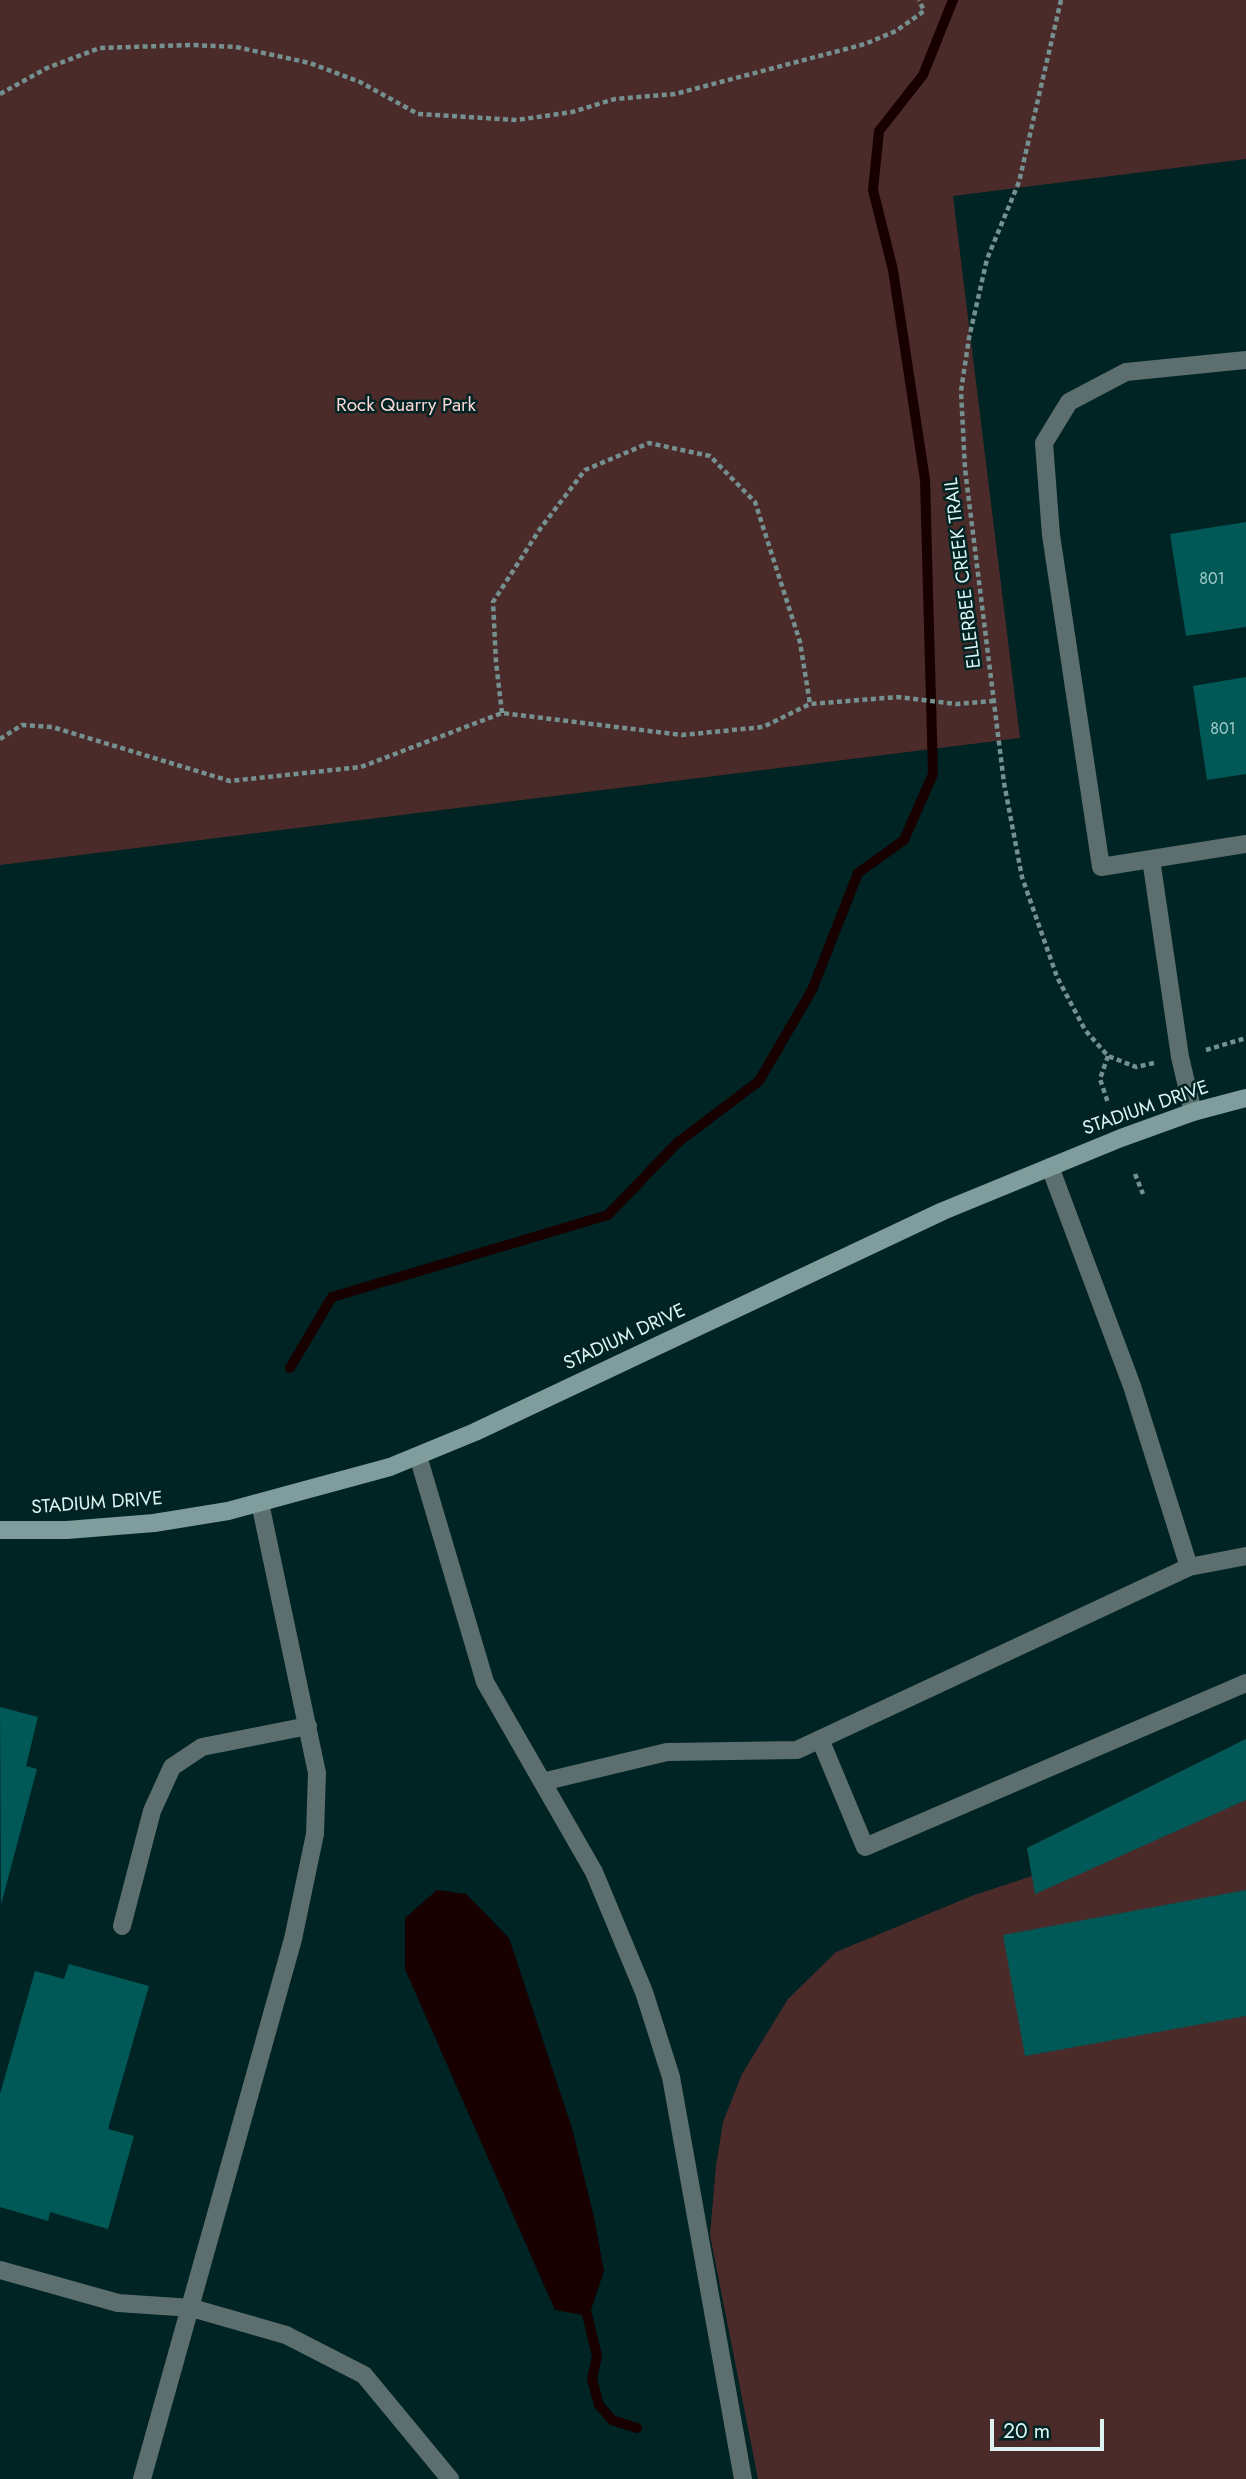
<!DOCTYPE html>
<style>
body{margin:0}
#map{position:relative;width:1246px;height:2479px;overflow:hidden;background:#002323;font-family:Jost,sans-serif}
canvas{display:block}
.scale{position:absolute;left:990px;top:2419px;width:114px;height:32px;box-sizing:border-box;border:4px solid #ddf4f3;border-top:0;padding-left:9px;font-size:21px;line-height:24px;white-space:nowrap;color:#ddf4f3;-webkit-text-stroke:5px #002323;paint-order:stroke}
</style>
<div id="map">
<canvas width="1246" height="2479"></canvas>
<div class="scale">20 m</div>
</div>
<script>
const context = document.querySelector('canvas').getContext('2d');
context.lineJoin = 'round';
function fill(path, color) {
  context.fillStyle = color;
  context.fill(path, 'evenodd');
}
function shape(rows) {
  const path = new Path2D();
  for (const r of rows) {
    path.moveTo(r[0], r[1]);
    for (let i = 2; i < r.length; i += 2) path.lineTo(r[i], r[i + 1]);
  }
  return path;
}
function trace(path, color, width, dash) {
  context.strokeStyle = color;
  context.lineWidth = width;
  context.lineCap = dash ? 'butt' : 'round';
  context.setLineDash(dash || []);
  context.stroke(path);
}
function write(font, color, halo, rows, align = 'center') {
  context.font = font + ' Jost,sans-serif';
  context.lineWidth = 5;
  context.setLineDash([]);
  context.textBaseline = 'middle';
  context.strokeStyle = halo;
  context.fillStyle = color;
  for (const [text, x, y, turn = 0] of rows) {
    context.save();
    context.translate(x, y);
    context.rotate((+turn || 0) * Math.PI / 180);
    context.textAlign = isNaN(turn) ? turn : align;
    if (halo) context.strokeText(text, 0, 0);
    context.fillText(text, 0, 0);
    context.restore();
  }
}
fill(shape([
 [0,0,1246,0,1246,159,953,196,1020,738,0,865],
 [1246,1739,1246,2479,758,2479,710,2235,716,2166,723,2122,742,2074,788,1999,836,1952,974,1895,1032,1876,1027,1848]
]), '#4b2b2a');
fill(shape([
 [437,1890,466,1894,509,1938,572,2128,594,2217,604,2271,589,2316,555,2310,405,1969,405,1918]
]), '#180001');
trace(shape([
 [290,1368,332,1297,608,1215,677,1143,759,1081,812,990,858,873,904,840,933,774,925,480,893,270,873,190,879,131,923,75,953,0],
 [585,2306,597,2356,592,2379,599,2405,612,2420,637,2428]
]), '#180001', 10);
fill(shape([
 [1246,522,1246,627,1186,636,1170,534],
 [1246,677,1246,774,1207,780,1193,686],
 [0,1707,38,1717,26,1766,37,1769,1,1905],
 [1246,1739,1246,1800,1035,1894,1027,1848],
 [1246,1890,1246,2016,1025,2056,1003,1935],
 [69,1964,149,1986,108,2129,134,2136,108,2229,50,2212,48,2221,0,2207,0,2094,35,1971,64,1979]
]), '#005857');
trace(shape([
 [1061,0,1019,182,987,259,969,338,961,391,965,469,1004,783,1022,877,1057,977,1085,1030,1108,1056,1136,1067,1154,1063],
 [0,94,47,68,100,48,191,45,236,47,310,63,360,82,418,114,517,120,572,112,615,99,675,94,865,44,896,31,924,11,919,0],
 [502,713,496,662,493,602,540,529,585,470,649,443,710,456,755,502,800,642,810,704],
 [0,739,22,725,52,727,230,781,361,767,502,713,682,735,763,727,810,704,898,697,956,704,993,701],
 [1206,1050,1246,1038],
 [1108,1056,1100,1079,1108,1103],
 [1135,1174,1143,1194]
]), '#749190', 4.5, [5, 3.5]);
trace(shape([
 [1246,360,1126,372,1069,402,1044,443,1051,535,1101,867,1246,844],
 [1151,859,1180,1057,1193,1112],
 [1050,1167,1132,1386,1189,1567],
 [418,1456,485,1682,594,1872,644,1992,671,2077,743,2479],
 [820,1739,865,1847,1246,1683],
 [542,1782,667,1752,797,1750,1189,1567,1246,1556],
 [122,1926,152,1811,172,1767,202,1747,308,1726],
 [0,2270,118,2303,192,2308,286,2335,364,2375,450,2479],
 [142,2479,293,1939,315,1834,317,1773,260,1503]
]), '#5c6e6e', 18);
trace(shape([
 [0,1530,67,1530,154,1523,228,1511,390,1467,475,1432,943,1211,1121,1138,1193,1112,1246,1098]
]), '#7f9d9c', 18);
write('16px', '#a6cdcc', null, [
 ["801",1212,580],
 ["801",1223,730]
]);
write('19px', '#fbd6d4', '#002323', [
 ["Rock Quarry Park",406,406]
]);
write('19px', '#ddf4f3', '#002323', [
 ["ELLERBEE CREEK TRAIL",964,573,-97],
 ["STADIUM DRIVE",1146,1109,-19],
 ["STADIUM DRIVE",625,1338,-25],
 ["STADIUM DRIVE",97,1504,-4]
]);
</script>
